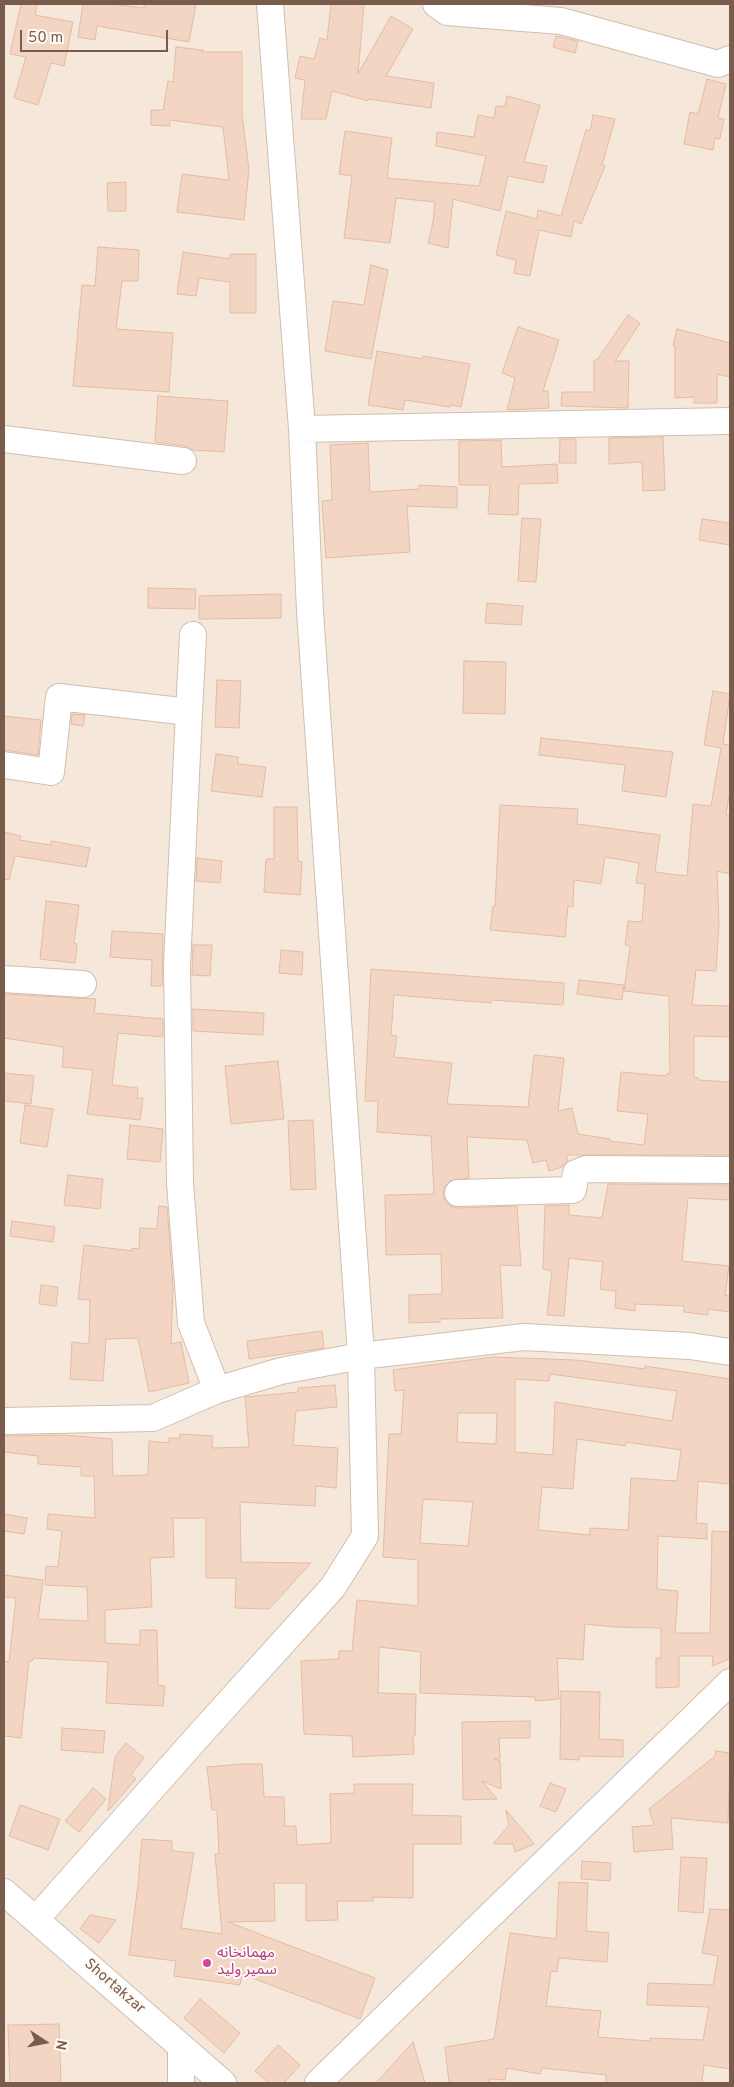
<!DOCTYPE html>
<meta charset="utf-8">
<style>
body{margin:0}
#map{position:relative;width:734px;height:2087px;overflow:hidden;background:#fdf6ec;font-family:Overpass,sans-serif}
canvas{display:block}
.frame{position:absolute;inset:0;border:5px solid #7a5c4d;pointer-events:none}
.north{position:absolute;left:20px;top:2017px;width:50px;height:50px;-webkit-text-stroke:4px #fffaf3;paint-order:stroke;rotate:101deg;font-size:14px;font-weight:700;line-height:20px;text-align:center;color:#7a5c4d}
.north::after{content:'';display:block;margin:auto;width:18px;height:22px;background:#7a5c4d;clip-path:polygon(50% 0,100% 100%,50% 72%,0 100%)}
.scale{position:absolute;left:20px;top:30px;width:148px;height:22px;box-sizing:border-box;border:2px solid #7a5c4d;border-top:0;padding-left:6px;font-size:15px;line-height:18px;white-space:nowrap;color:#7a5c4d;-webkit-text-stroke:4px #fffaf3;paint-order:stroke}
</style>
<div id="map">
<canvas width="734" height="2087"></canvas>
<div class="frame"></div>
<div class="north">N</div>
<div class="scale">50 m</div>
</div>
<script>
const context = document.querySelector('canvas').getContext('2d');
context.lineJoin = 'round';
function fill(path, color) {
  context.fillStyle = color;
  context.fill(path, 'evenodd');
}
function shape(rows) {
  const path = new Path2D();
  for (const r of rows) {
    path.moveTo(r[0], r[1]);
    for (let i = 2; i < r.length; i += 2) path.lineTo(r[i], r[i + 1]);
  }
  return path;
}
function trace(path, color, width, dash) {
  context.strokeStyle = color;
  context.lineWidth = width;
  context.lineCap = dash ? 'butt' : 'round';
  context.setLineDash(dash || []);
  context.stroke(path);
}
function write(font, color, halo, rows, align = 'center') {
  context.font = font + ' Overpass,"Noto Sans Arabic",sans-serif';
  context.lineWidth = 4;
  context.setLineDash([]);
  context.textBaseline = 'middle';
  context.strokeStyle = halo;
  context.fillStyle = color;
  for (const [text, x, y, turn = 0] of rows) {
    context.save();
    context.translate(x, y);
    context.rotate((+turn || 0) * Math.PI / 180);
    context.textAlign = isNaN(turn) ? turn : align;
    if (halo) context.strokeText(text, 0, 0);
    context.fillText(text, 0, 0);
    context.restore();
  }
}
fill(shape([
 [4,4,730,4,730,2083,4,2083]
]), '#f5e8da');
const building = shape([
 [21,4,37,4,35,15,73,22,64,66,51,63,38,105,14,98,26,57,10,54,21,4],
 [83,4,111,4,144,8,144,4,196,4,189,42,97,26,95,40,78,37,83,4],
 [331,4,364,4,358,74,391,16,413,29,386,76,434,83,431,108,368,99,368,101,332,91,326,119,301,119,305,80,295,78,300,56,314,59,320,38,327,40,331,4],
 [556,36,578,41,575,53,553,47,556,36],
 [176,47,203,50,202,52,242,52,242,115,249,169,244,220,177,212,182,174,229,180,223,127,170,120,170,126,151,125,151,110,163,110,168,81,173,82,176,47],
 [707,79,726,84,718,118,724,119,720,139,715,138,713,150,684,144,690,112,698,114,707,79],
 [507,96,540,105,524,162,547,166,543,183,508,176,500,211,453,199,448,248,428,243,433,222,435,202,396,198,390,243,344,238,352,176,339,174,345,131,392,138,387,178,479,186,486,156,436,146,437,132,474,137,478,115,494,118,496,106,505,107,507,96],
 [593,115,615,119,602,165,605,166,581,224,574,221,571,237,539,230,530,276,514,273,516,260,496,255,506,211,537,219,538,210,561,216,586,130,590,131,593,115],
 [126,182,126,211,108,211,107,183,126,182],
 [98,247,139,250,138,281,122,281,116,329,173,333,169,392,73,386,82,285,95,286,98,247],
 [183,252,230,259,230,254,256,254,256,313,230,313,230,282,199,278,196,296,177,294,183,252],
 [371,265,388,270,371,359,325,351,333,301,364,305,371,265],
 [628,315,640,323,615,361,629,361,628,408,561,406,562,392,594,392,594,360,597,360,628,315],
 [518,327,559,340,543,391,548,391,549,408,507,410,515,378,502,373,518,327],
 [677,329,730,343,730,377,717,374,717,403,694,403,694,397,675,398,675,346,673,346,677,329],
 [377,351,423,359,423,356,470,364,461,407,451,405,450,407,405,400,403,410,368,405,377,351],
 [158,396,228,401,224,452,193,450,185,446,155,442,158,396],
 [663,437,665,490,643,491,642,462,609,464,609,438,663,437],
 [560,439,576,439,576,463,559,463,560,439],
 [501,440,502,467,557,464,558,483,519,484,518,515,488,514,490,485,459,485,459,441,501,440],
 [368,443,370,492,419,489,419,485,457,487,457,508,407,506,410,552,326,558,322,501,332,500,330,445,368,443],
 [522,518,541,519,536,582,518,581,522,518],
 [702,519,730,523,730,545,699,540,702,519],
 [148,588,196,589,195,609,148,608,148,588],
 [281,594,281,618,199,619,199,596,281,594],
 [487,603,523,606,521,625,485,623,487,603],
 [464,661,506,662,505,714,463,713,464,661],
 [217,680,241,681,239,728,215,727,217,680],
 [713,691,730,694,723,744,730,745,730,789,726,815,730,816,730,874,717,871,719,922,716,971,696,970,692,1005,730,1006,730,1037,694,1036,694,1077,698,1078,698,1080,730,1082,730,1155,566,1155,568,1161,562,1167,549,1171,546,1160,533,1163,527,1140,467,1137,469,1178,450,1181,445,1186,443,1194,445,1200,450,1206,458,1208,517,1206,521,1266,500,1265,503,1318,440,1319,440,1322,409,1323,409,1295,442,1294,441,1254,386,1255,385,1195,434,1194,431,1136,377,1132,378,1101,365,1101,371,969,564,983,563,1005,492,1000,491,1003,394,995,391,1035,397,1036,394,1057,452,1063,447,1104,528,1107,534,1055,564,1058,558,1111,572,1108,578,1134,610,1139,610,1141,644,1145,648,1114,617,1111,621,1072,666,1076,667,1073,670,1074,669,996,624,991,630,946,625,945,628,921,642,922,645,884,636,883,639,863,605,857,601,884,574,880,573,907,568,906,565,937,490,930,493,906,495,906,500,805,578,809,577,824,660,835,655,872,687,876,693,804,711,806,721,748,704,745,713,691],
 [72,714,85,715,83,726,71,724,72,714],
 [4,716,41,720,38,755,4,750,4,716],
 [541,738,673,752,666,797,622,791,625,765,539,755,541,738],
 [216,754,238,757,238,764,266,767,262,797,211,791,216,754],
 [274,807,297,807,298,861,302,862,300,895,264,892,266,859,274,859,274,807],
 [4,832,21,836,19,840,51,845,51,841,90,848,86,867,15,856,9,880,4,879,4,832],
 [197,858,222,861,220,883,196,881,197,858],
 [46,901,79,905,74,943,77,944,75,963,40,959,46,901],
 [112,931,163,934,162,986,151,986,152,960,110,957,112,931],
 [193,945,212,945,210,976,192,975,193,945],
 [281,950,303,952,302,975,279,973,281,950],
 [579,980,624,985,622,1000,577,994,579,980],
 [4,994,96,999,94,1013,163,1019,163,1037,118,1033,112,1085,138,1088,137,1098,143,1098,140,1120,87,1114,93,1070,62,1067,64,1047,4,1038,4,994],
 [193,1009,264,1013,263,1035,193,1031,193,1009],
 [278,1061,284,1119,231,1124,225,1066,278,1061],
 [4,1073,34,1076,31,1104,4,1101,4,1073],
 [25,1105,53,1109,47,1147,20,1143,25,1105],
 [313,1120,316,1189,291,1190,288,1121,313,1120],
 [130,1125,163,1129,160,1162,127,1159,130,1125],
 [68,1175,103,1179,100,1209,64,1205,68,1175],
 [608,1184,730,1185,730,1200,688,1198,682,1261,729,1266,725,1295,730,1296,730,1312,708,1309,708,1315,684,1312,684,1306,635,1304,635,1311,615,1308,616,1291,600,1289,603,1262,569,1258,564,1316,547,1315,552,1271,543,1269,545,1206,569,1205,569,1215,602,1218,608,1184],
 [159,1206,167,1207,173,1287,171,1344,181,1342,189,1383,149,1392,138,1338,106,1339,103,1381,70,1379,72,1342,89,1344,90,1300,78,1299,84,1245,132,1251,132,1248,139,1249,140,1228,157,1229,159,1206],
 [12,1221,55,1227,53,1242,10,1236,12,1221],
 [41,1285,58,1287,56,1306,39,1304,41,1285],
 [322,1331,324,1348,249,1359,247,1341,322,1331],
 [493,1357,576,1360,645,1369,645,1366,730,1379,730,1484,698,1481,696,1523,707,1524,707,1539,658,1536,657,1589,678,1591,675,1633,710,1633,712,1531,730,1532,730,1659,712,1666,713,1656,679,1656,679,1687,656,1688,656,1658,661,1658,661,1628,615,1627,585,1624,583,1660,557,1658,559,1699,535,1701,535,1697,420,1693,421,1652,379,1647,378,1693,416,1694,415,1736,413,1736,414,1754,353,1757,352,1736,304,1734,301,1661,339,1659,339,1651,352,1651,357,1600,418,1606,418,1560,383,1557,389,1434,401,1434,404,1390,395,1391,393,1370,493,1357],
 [550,1374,677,1391,672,1421,555,1402,553,1455,515,1452,515,1379,549,1381,550,1374],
 [458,1413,497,1413,496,1444,457,1442,458,1413],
 [577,1439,626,1446,626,1442,681,1450,677,1481,631,1478,628,1530,590,1528,590,1535,538,1530,542,1487,573,1489,577,1439],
 [423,1499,473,1502,468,1546,420,1543,423,1499],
 [335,1385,337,1407,296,1411,293,1445,338,1448,336,1488,316,1486,315,1506,240,1502,241,1562,311,1563,269,1609,235,1608,236,1578,206,1578,206,1518,173,1518,174,1557,150,1558,152,1607,105,1610,105,1643,140,1645,140,1630,157,1630,158,1685,165,1686,163,1706,106,1703,108,1662,33,1658,32,1661,29,1661,21,1738,4,1736,4,1661,9,1662,16,1598,4,1597,4,1575,43,1580,38,1619,88,1621,87,1587,45,1585,46,1566,58,1567,62,1531,47,1529,48,1514,95,1518,94,1476,81,1476,81,1467,38,1464,38,1456,4,1452,4,1436,64,1435,112,1439,113,1476,148,1475,149,1441,169,1443,169,1438,180,1438,180,1434,213,1436,212,1448,249,1447,245,1397,298,1392,298,1388,335,1385],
 [4,1514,27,1518,24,1534,4,1531,4,1514],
 [561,1691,600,1692,599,1739,623,1740,623,1757,579,1756,579,1760,560,1759,561,1691],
 [530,1721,530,1738,499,1738,500,1759,494,1759,500,1761,501,1789,482,1781,497,1799,463,1800,462,1722,530,1721],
 [62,1728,105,1731,103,1753,61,1750,62,1728],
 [126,1743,144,1758,131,1775,136,1779,108,1811,115,1757,126,1743],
 [716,1751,730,1753,728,1823,671,1818,673,1849,634,1852,632,1827,654,1825,649,1809,715,1756,716,1751],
 [242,1764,262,1764,264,1797,284,1797,285,1826,296,1826,297,1845,331,1843,330,1794,354,1793,354,1784,413,1784,412,1815,461,1816,461,1844,413,1844,413,1898,373,1897,373,1901,337,1901,338,1920,306,1921,306,1883,274,1883,275,1921,228,1922,375,1978,360,2019,242,1974,240,1985,174,1976,176,1961,129,1955,138,1885,142,1839,172,1841,172,1851,194,1853,181,1928,222,1934,215,1854,219,1854,217,1810,212,1810,207,1767,242,1764],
 [550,1783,566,1789,556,1812,540,1806,550,1783],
 [93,1788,106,1799,79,1832,65,1821,93,1788],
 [20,1805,60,1819,48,1850,9,1836,20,1805],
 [506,1810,528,1836,534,1844,515,1852,513,1844,493,1844,509,1825,506,1810],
 [681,1857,707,1858,703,1913,678,1911,681,1857],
 [582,1861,611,1863,610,1881,581,1879,582,1861],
 [559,1882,588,1883,586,1931,609,1933,607,1962,559,1958,557,1972,551,1971,546,2006,601,2011,598,2037,650,2041,650,2038,703,2040,709,2007,647,2005,648,1983,713,1985,718,1956,702,1953,710,1909,730,1910,730,2069,704,2065,702,2083,606,2083,606,2075,542,2068,540,2074,507,2068,505,2080,489,2079,490,2083,449,2083,445,2047,494,2039,510,1933,556,1939,559,1882],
 [90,1915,116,1920,99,1943,80,1929,90,1915],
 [200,1999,240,2033,224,2053,184,2018,200,1999],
 [59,2024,61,2083,10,2083,8,2025,59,2024],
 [413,2042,425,2083,376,2083,413,2042],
 [278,2045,300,2065,284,2083,269,2083,255,2071,278,2045]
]);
fill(building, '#f3d5c3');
trace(building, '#e6bba3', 1);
const minor = shape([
 [436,4,447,12,561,21,718,64,730,59],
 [302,429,730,421],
 [4,439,183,461],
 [189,712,193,635],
 [4,765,51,772,59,697,189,712,177,965,180,1183,191,1323,217,1390],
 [4,979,83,984],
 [458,1193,573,1190,576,1173,586,1169,730,1170],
 [4,1421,153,1418,217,1390,281,1371,361,1356,310,611,302,429,270,4],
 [4,1892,223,2083],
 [36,1919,202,1732,333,1587,365,1536,361,1356,524,1337,690,1346,730,1352],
 [181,2083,181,2047],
 [318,2083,730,1682]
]);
trace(minor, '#d1beb0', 28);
trace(minor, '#fff', 26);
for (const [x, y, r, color] of [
 [207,1963,5,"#d1479c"]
]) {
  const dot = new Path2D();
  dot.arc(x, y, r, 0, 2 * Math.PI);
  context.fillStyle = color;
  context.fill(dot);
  trace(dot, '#fffaf3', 2);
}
write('15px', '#b23c85', '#fffaf3', [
 ["مهمانخانه",217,1954],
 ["سمیر ولید",217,1971]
], 'left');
write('15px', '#7a5c4d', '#fffaf3', [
 ["Shortakzar",114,1987,41]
]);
</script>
